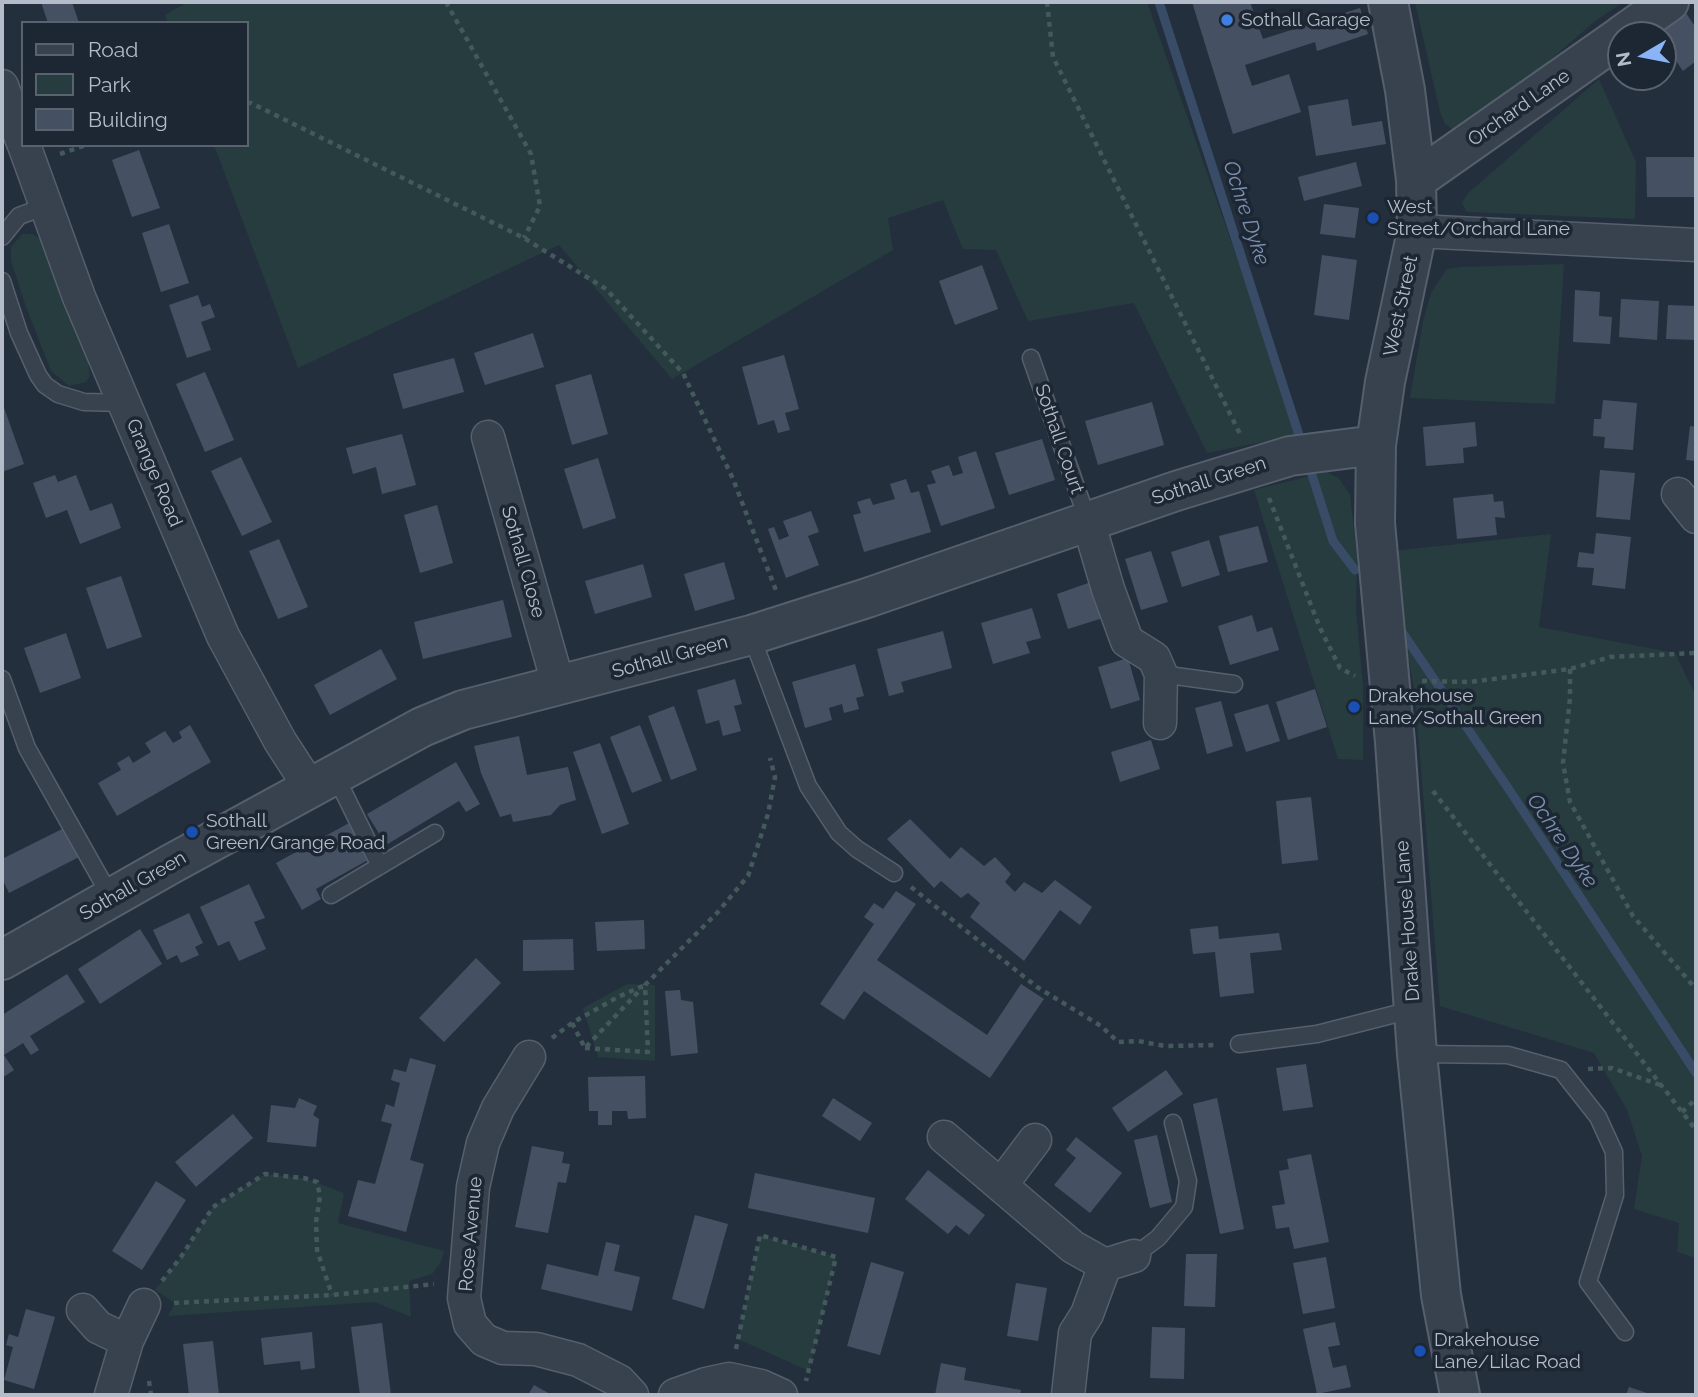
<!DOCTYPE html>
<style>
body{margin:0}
#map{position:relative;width:1698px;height:1397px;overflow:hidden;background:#242f3e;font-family:Raleway,sans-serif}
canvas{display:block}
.frame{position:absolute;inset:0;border:4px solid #b4bcc9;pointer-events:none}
.legend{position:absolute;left:21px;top:21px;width:228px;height:126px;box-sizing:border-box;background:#1d2633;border:2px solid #59626f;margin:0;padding:9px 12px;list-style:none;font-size:21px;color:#b4bcc9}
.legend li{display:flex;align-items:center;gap:14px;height:35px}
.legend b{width:35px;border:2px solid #59626f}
.north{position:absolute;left:1607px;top:21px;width:70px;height:70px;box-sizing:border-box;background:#1d2633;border:2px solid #59626f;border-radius:50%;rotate:260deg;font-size:19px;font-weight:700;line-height:28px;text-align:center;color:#b4bcc9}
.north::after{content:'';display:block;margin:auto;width:24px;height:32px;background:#8ab4f8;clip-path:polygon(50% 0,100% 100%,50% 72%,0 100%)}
</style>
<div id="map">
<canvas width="1698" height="1397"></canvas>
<div class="frame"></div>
<ul class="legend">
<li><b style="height:9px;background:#38414e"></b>Road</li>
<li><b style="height:19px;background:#263c3f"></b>Park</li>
<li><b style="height:19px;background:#455162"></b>Building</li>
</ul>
<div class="north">N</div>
</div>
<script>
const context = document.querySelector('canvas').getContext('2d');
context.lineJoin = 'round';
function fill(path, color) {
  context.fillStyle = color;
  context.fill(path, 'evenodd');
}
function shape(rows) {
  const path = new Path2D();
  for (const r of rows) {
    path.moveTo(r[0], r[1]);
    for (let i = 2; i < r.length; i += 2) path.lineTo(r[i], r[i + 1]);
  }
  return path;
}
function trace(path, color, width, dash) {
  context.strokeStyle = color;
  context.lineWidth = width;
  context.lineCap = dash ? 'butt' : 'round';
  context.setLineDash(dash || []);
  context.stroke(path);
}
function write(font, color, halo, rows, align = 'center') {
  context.font = font + ' Raleway,sans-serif';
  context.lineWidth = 7;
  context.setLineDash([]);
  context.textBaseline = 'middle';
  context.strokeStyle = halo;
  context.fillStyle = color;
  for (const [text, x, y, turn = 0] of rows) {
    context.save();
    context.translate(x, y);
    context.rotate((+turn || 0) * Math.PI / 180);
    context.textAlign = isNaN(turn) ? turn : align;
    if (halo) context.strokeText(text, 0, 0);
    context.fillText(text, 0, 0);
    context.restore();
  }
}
fill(shape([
 [188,2,1147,2,1299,435,1207,453,1134,303,1028,321,996,250,963,249,943,200,888,218,893,250,672,379,559,245,298,368,214,145,247,145,247,23,168,23,165,15],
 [1415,2,1623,2,1594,22,1482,119,1455,131,1445,124,1440,112],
 [1599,79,1636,162,1635,219,1467,212,1462,203,1467,194],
 [22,234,33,234,41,240,87,355,90,376,86,382,69,386,51,371,26,307,11,261,11,247],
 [1564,264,1555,404,1410,398,1423,321,1431,293,1447,269,1461,267],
 [1326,472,1339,478,1350,495,1357,555,1356,610,1363,685,1363,760,1338,759,1254,490],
 [1551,534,1539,627,1675,653,1696,696,1696,1258,1677,1252,1679,1223,1634,1209,1642,1156,1627,1110,1594,1053,1440,1006,1415,694,1398,601,1393,551],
 [627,984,655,985,655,1061,598,1057,583,1008],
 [265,1174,304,1178,344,1193,338,1223,444,1251,441,1262,432,1274,409,1281,411,1317,374,1302,168,1316,175,1303,155,1290,181,1257,213,1207],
 [760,1235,836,1257,809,1371,738,1339]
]), '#263c3f');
trace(shape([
 [1159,2,1299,435],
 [1312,475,1333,541,1355,570],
 [1400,629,1510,791,1696,1073]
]), '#394c67', 9);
fill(shape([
 [41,2,72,2,79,23,48,23],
 [1192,2,1250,2,1263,39,1360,8,1368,34,1317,51,1315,42,1245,65,1252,86,1289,74,1301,112,1233,134],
 [1686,13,1696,28,1696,61,1683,71,1663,42,1663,35,1657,33],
 [1348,99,1352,126,1382,121,1386,144,1316,156,1308,106],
 [139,150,160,208,132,217,112,160],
 [1646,157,1696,157,1696,197,1647,197],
 [1356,162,1362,186,1304,201,1298,177],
 [1324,204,1359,208,1355,238,1320,234],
 [169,224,189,283,161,292,142,233],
 [1322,255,1357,260,1349,320,1314,315],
 [982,265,998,309,955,325,939,281],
 [1575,290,1600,292,1599,316,1612,317,1610,344,1573,342],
 [198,295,202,307,210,304,215,317,201,322,211,350,187,358,169,305],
 [1621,299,1659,301,1657,340,1619,337],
 [1668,305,1696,306,1696,340,1666,339],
 [533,333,544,367,485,385,474,353],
 [784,355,799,409,785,413,790,430,778,433,774,420,758,425,742,367],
 [454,358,464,392,403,409,393,374],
 [205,372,234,440,205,452,176,384],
 [591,374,608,434,572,445,555,385],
 [1603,400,1637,403,1633,450,1604,448,1605,437,1593,436,1594,419,1601,419],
 [2,402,24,464,2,472],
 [1152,402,1164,445,1098,465,1085,421],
 [1475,422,1477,446,1463,448,1464,463,1426,466,1423,427],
 [1690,426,1696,427,1696,461,1686,460],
 [402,434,416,485,382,494,376,467,353,474,346,448],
 [1042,439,1055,480,1009,495,995,453],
 [976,451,995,508,941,526,927,485,936,483,931,471,949,465,953,476,963,473,958,457],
 [241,457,272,522,242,536,211,471],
 [598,458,616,518,583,529,564,469],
 [1600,470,1635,473,1630,520,1596,517],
 [55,475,58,482,76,475,90,511,112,503,121,528,80,544,67,510,46,518,33,483],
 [906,479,911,493,919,491,931,532,864,552,853,515,861,513,857,502,870,498,873,505,895,499,890,484],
 [1493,494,1494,502,1503,501,1505,518,1495,517,1497,535,1457,539,1453,498],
 [437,505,453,563,420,573,404,515],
 [811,511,819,532,808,536,819,565,786,578,768,529,774,527,779,540,789,536,783,521],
 [1258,526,1268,562,1228,572,1219,536],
 [1596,533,1631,537,1625,589,1592,585,1594,568,1577,567,1579,552,1594,554],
 [279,539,308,607,278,619,249,551],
 [1209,540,1220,575,1182,587,1171,552],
 [1151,551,1168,602,1141,610,1125,559],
 [724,562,735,599,695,611,684,574],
 [643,564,652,597,595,614,585,581],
 [121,576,142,637,107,649,86,588],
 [1094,581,1106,617,1068,629,1057,594],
 [503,600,512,637,423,659,414,622],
 [1032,608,1041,638,1026,642,1030,653,993,664,981,623],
 [1252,615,1257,632,1272,627,1279,650,1230,665,1218,626],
 [943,631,952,668,901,682,904,692,889,696,877,649],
 [66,633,81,678,40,693,24,648],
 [381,649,397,679,330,715,314,685],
 [1128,658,1140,700,1111,709,1098,667],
 [855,664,864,696,856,698,859,709,844,713,842,704,829,708,832,720,805,728,792,682],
 [735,679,742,704,734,706,741,731,723,736,719,720,706,724,697,690],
 [1315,689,1327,727,1288,740,1276,702],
 [1221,701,1233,746,1207,754,1195,708],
 [1268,704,1280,741,1246,752,1234,714],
 [674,706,697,770,671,780,648,716],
 [190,725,211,762,117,816,98,783,121,770,117,763,129,756,133,763,151,752,145,743,165,731,173,743,182,738,179,732],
 [640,725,662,781,632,793,610,737],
 [519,736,527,775,568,767,576,800,560,805,551,815,513,822,511,814,500,817,481,773,474,746],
 [1151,740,1160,769,1120,782,1111,752],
 [600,743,629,824,602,834,573,752],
 [456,762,480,804,466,812,459,801,386,845,367,814],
 [1311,797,1318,860,1282,864,1276,801],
 [910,819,950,859,961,847,984,866,995,857,1011,874,1005,882,1015,892,1024,882,1042,893,1055,880,1092,907,1080,925,1060,910,1024,961,970,917,980,903,968,893,961,898,941,881,934,888,887,839],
 [349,823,368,860,316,889,321,899,302,910,276,863],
 [64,828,79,857,9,893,2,878,2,859],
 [249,884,265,918,254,922,266,949,239,961,229,941,218,946,200,907],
 [896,891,916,904,877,960,987,1035,1021,984,1044,999,990,1078,864,991,844,1020,820,1004,874,924,864,917,874,903,883,909],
 [189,913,203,943,195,947,199,955,181,963,177,955,167,960,153,930],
 [644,920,645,949,597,951,595,922],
 [1218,926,1219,939,1279,933,1282,950,1250,953,1254,993,1220,997,1215,952,1193,954,1190,929],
 [140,929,162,964,100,1004,78,969],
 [573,939,574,970,523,971,523,940],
 [476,958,501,983,444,1042,419,1018],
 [67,974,85,1002,30,1036,39,1050,31,1055,23,1043,4,1055,14,1070,2,1078,2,1015],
 [680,990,681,1000,693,1002,698,1053,671,1056,665,991],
 [410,1058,436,1065,410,1160,424,1164,406,1232,348,1216,358,1180,375,1184,392,1124,381,1121,386,1104,394,1107,400,1083,391,1080,394,1069,406,1072],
 [1306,1064,1313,1107,1283,1111,1276,1068],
 [1166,1070,1183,1094,1128,1132,1112,1108],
 [645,1076,646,1118,628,1119,627,1111,612,1111,612,1125,598,1125,598,1111,589,1111,588,1077],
 [299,1098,317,1106,313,1115,319,1119,316,1147,267,1142,271,1105,295,1108],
 [833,1098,872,1123,860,1141,822,1116],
 [1217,1098,1244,1229,1220,1234,1193,1104],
 [233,1114,253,1138,196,1187,175,1162],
 [1157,1135,1172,1202,1150,1208,1134,1140],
 [1076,1137,1122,1173,1090,1213,1054,1185,1076,1158,1066,1150],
 [532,1146,564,1152,562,1163,570,1164,566,1183,558,1182,548,1233,515,1227],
 [1311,1154,1329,1242,1294,1249,1289,1227,1276,1229,1272,1206,1285,1204,1279,1171,1289,1169,1287,1159],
 [928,1170,985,1215,969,1235,956,1225,948,1234,905,1199],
 [755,1173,875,1198,868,1233,748,1208],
 [156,1181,186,1200,142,1270,112,1251],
 [695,1215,728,1224,704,1309,672,1299],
 [606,1242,620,1245,614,1271,640,1277,632,1311,541,1289,547,1264,598,1276],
 [1186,1254,1217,1254,1215,1307,1184,1306],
 [1326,1257,1335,1308,1303,1314,1293,1263],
 [871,1262,904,1272,880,1355,847,1346],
 [1016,1283,1047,1288,1038,1341,1007,1336],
 [26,1309,55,1317,34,1389,4,1380,13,1347,6,1345,9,1334,18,1337],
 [1335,1322,1340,1345,1328,1347,1333,1368,1346,1365,1351,1387,1317,1394,1303,1329],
 [382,1323,391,1395,360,1395,351,1327],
 [1152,1327,1185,1328,1184,1379,1150,1378],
 [312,1332,315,1368,301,1370,300,1361,264,1365,261,1338],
 [213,1341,219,1395,189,1395,183,1344],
 [941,1363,966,1368,964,1380,1021,1390,1020,1395,935,1395],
 [534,1385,552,1395,528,1395],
 [1629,1387,1653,1395,1626,1395]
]), '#455162');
const service = shape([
 [2,237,19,216,46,206],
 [2,281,19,333,38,375,45,385,58,394,84,402,124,403],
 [1031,358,1088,521],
 [751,635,808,786,839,833,857,849,894,873],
 [1161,674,1234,684],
 [2,679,27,748,112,899],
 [335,775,380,866],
 [331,895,435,833],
 [1239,1044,1317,1034,1415,1009],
 [1417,1054,1508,1055,1561,1070,1598,1117,1614,1152,1615,1195,1588,1282,1625,1332],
 [1134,1256,1158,1238,1184,1207,1188,1181,1173,1123]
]);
const minor = shape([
 [2,86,23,143],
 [24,145,79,297,223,636,280,741,311,789],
 [1417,231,1696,245],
 [488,437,559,687],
 [1678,494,1696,517],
 [1088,521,1108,589,1127,641,1154,658,1161,674,1160,723],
 [529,1057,498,1108,483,1143,473,1187,464,1298,470,1324,484,1340,503,1348,536,1349,578,1360,619,1381,632,1395],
 [944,1137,1073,1247,1105,1265,1134,1256],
 [1001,1185,1035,1140],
 [83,1310,98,1327,127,1341,144,1305],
 [111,1395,127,1341],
 [675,1395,706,1384,729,1379,761,1386,781,1395],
 [1068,1395,1075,1333,1087,1314,1105,1265]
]);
const tertiary = shape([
 [1388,2,1405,90,1416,180,1417,231,1385,382,1376,445,1375,523,1395,742,1417,1054,1441,1295,1460,1395],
 [1622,35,1669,2],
 [1416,180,1621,36],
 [2,960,171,864,422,727,463,710,751,635,867,598,1176,491,1290,456,1376,445]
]);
trace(service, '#565f6c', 19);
trace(minor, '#565f6c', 35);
trace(tertiary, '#565f6c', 42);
trace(shape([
 [446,2,531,154,540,206,524,238],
 [1047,2,1053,57,1241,436],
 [247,103,251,103,524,238,606,289,683,373,733,479,777,593],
 [60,154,86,145],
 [1269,498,1320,628,1340,668,1355,676],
 [1570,669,1570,698,1563,763,1570,802,1633,916,1696,989],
 [1422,681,1470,682,1570,669,1610,657,1696,653],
 [1433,791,1696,1130],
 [911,887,1037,987,1101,1026,1118,1042,1138,1041,1165,1046,1217,1045],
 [572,1023,585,1048,642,988],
 [552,1038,572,1023,618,997,645,985],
 [585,1048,648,1052,645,985,717,913,748,876,768,814,775,777,770,758],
 [1588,1069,1612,1068,1660,1085],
 [1682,1112,1696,1099],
 [162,1281,181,1257,213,1207,265,1174,304,1178,317,1182,320,1196,316,1222,317,1250,332,1295],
 [174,1303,332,1295,434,1284],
 [736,1349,760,1235,836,1257,806,1381],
 [149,1381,151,1395]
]), '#44595c', 4.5, [5, 5]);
trace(service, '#38414e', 16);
trace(minor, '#38414e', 32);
trace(tertiary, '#38414e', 38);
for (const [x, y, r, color] of [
 [1227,20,7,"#3f7fe0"],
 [1373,218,7,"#1a4fb4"],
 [1354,707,7,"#1a4fb4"],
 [192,832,7,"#1a4fb4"],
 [1420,1351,7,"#1a4fb4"]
]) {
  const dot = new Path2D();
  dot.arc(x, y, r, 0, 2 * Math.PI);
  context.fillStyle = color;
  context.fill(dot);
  trace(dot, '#1d2633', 2.5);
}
write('19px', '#b4bcc9', '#1d2633', [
 ["Sothall Garage",1241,20],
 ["West",1387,207],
 ["Street/Orchard Lane",1387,229],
 ["Drakehouse",1368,696],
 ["Lane/Sothall Green",1368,718],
 ["Sothall",206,821],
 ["Green/Grange Road",206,843],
 ["Drakehouse",1434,1340],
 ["Lane/Lilac Road",1434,1362]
], 'left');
write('19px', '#b4bcc9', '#1d2633', [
 ["Orchard Lane",1519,108,-35],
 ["West Street",1401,306,-78],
 ["Sothall Court",1059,439,71],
 ["Grange Road",154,473,67],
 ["Sothall Green",1209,481,-18],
 ["Sothall Close",523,562,74],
 ["Sothall Green",670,657,-15],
 ["Sothall Green",133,886,-30],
 ["Drake House Lane",1408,921,-94],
 ["Rose Avenue",471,1234,-85]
]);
write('italic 21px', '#7c92b1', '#1d2633', [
 ["Ochre Dyke",1246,213,72],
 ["Ochre Dyke",1562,841,56]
]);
</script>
